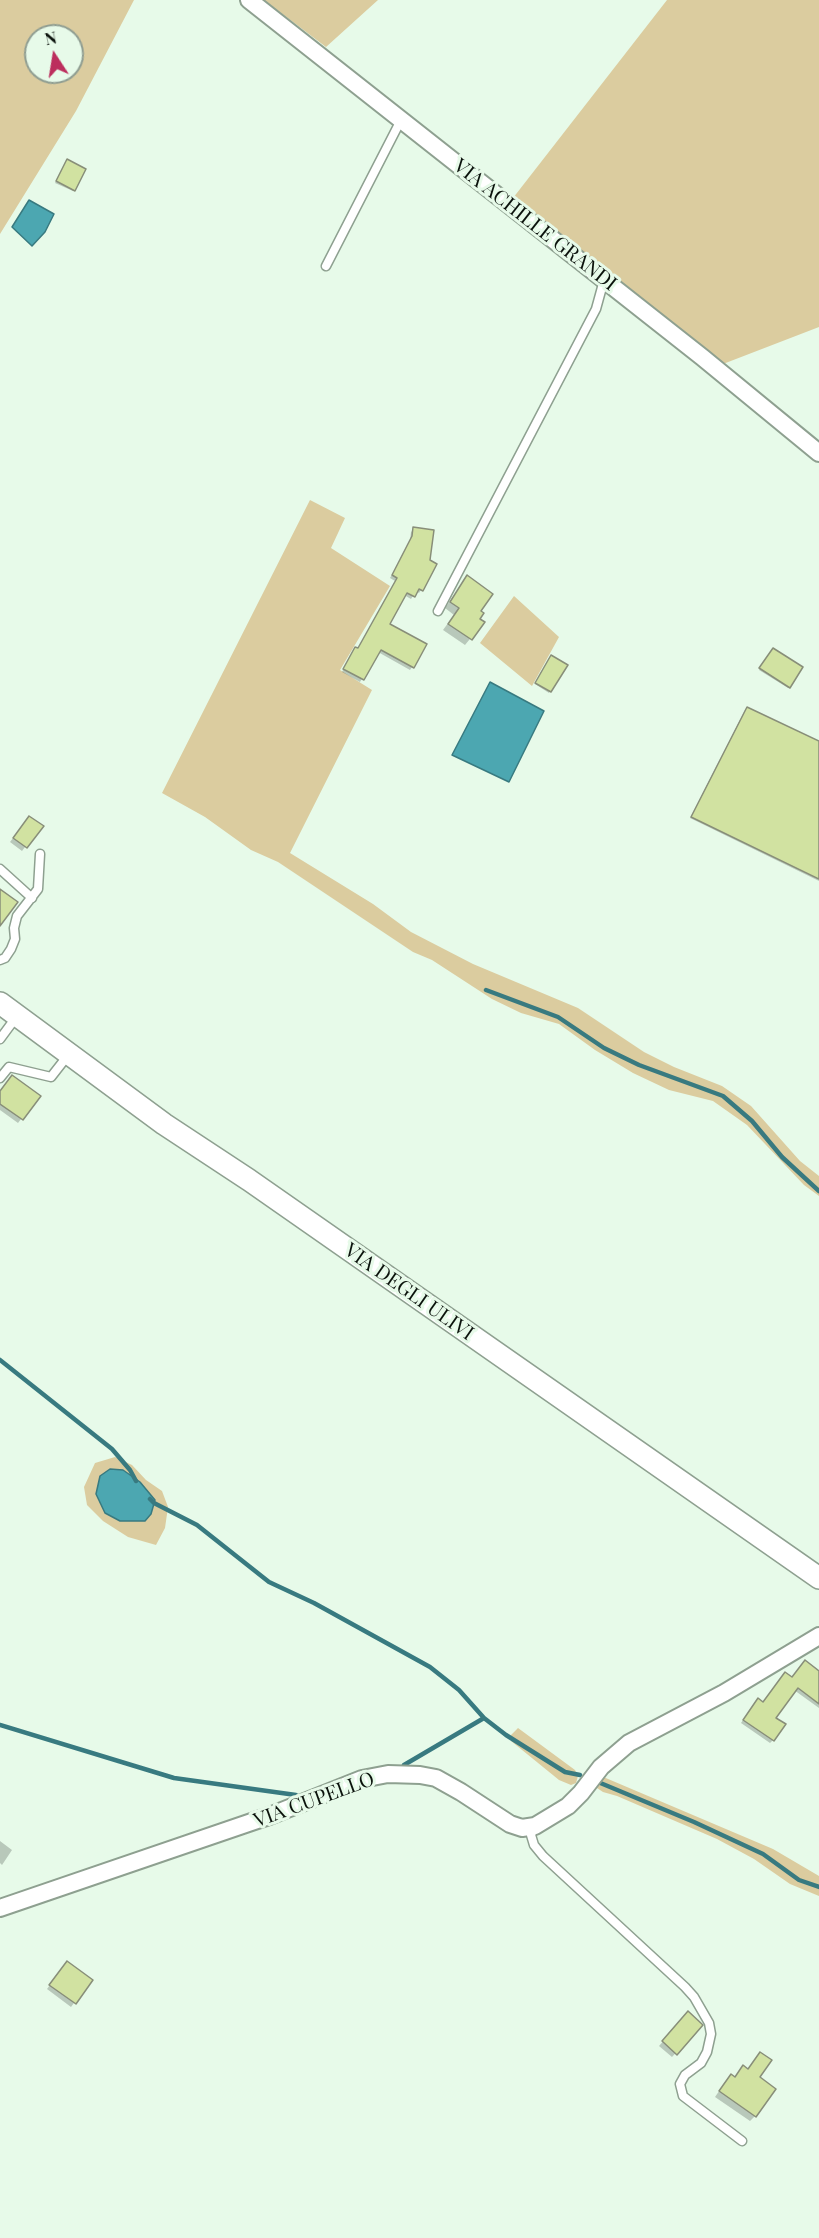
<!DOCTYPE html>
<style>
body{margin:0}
#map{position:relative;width:819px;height:2238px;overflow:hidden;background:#e7fae9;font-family:"Playfair Display",serif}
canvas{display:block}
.north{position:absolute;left:24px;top:24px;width:60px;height:60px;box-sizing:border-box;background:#e7fae9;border:2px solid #8f9d91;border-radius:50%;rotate:348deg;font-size:16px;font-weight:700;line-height:24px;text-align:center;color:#0b120c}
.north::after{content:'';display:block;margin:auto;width:21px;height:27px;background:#bc2e5d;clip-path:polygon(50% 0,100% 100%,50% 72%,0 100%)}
</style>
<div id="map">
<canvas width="819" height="2238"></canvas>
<div class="north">N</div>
</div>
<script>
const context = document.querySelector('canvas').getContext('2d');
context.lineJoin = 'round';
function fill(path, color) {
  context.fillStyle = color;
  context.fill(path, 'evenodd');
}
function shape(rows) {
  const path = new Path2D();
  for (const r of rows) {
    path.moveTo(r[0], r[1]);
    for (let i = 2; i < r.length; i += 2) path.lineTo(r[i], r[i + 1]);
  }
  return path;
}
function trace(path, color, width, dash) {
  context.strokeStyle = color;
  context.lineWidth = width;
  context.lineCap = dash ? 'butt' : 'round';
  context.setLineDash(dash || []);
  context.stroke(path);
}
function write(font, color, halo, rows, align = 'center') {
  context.font = font + ' "Playfair Display",serif';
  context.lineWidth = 6;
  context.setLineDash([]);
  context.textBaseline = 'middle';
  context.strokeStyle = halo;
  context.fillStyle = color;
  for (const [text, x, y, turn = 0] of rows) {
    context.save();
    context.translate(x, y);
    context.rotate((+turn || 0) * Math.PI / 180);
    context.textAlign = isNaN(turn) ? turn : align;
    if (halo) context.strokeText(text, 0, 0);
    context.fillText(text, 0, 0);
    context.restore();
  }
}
fill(shape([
 [0,0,134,0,76,111,0,234],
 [36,36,72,36,72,72,36,72],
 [264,0,378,0,326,47],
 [667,0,819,0,819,327,723,364,513,198],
 [310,500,345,518,331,548,390,586,340,670,372,690,290,853,373,904,411,932,473,964,578,1008,644,1052,674,1067,722,1086,751,1106,800,1161,819,1176,819,1196,804,1185,747,1125,713,1101,669,1090,633,1073,595,1050,559,1024,521,1013,492,999,432,960,413,952,278,862,251,850,205,817,162,793],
 [514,596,559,637,532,686,480,643],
 [115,1457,132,1465,146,1480,162,1491,168,1507,165,1528,156,1545,128,1537,103,1521,87,1505,84,1487,95,1463],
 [123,1470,140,1482,100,1476],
 [518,1728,575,1770,578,1776,576,1783,571,1785,559,1780,511,1741,511,1735],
 [601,1776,773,1849,819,1876,819,1896,790,1884,754,1859,717,1839,617,1796,603,1792,594,1786]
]), '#dbcc9f');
const water = shape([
 [29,200,54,214,45,232,32,246,12,227,29,200],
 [490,682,544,711,509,782,452,755,490,682],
 [110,1469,123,1470,140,1482,155,1500,151,1514,145,1521,120,1521,105,1513,96,1494,100,1476,110,1469]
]);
fill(water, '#4ca7b1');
trace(water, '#387a80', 1.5);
fill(shape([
 [66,162,74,190,73,191,55,183],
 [414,529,421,590,419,593,416,591,411,599,404,595,388,625,412,667,410,670,378,652,360,682,342,672,353,652,357,650,395,581,390,578,410,541,411,532],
 [467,577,479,612,477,619,483,623,465,645,443,630,454,615,445,608],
 [772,651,789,687,788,688,759,670],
 [550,659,550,691,549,693,535,684],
 [745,710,819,743,819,881,690,818],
 [26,821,41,826,22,851,10,842],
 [0,1092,39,1096,18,1123,0,1110],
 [819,1673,819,1708,794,1690,774,1718,773,1740,770,1743,741,1723,755,1702,763,1703,792,1679],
 [0,1841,12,1850,2,1865,0,1863],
 [64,1966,91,1980,71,2007,47,1989],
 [688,2013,701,2025,672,2057,659,2046],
 [743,2067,758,2078,755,2116,750,2121,715,2097,726,2081,734,2078]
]), '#0003');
trace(shape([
 [486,990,558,1017,604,1048,639,1065,723,1096,752,1121,782,1157,819,1191],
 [0,1360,112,1449,130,1470,136,1481],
 [150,1499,154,1503,197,1525,269,1582,314,1603,430,1667,459,1690,484,1718,506,1735,565,1772,580,1775],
 [0,1725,174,1778,296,1795],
 [404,1765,484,1718],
 [598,1782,694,1822,763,1854,799,1880,819,1887]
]), '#387a80', 4.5);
const building = shape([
 [67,159,86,169,75,191,56,181,67,159],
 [413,527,434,530,430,560,437,564,423,591,419,589,415,597,407,593,390,624,427,644,414,668,381,650,364,680,343,669,355,647,358,648,397,578,392,575,412,536,413,527],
 [467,575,493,594,481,611,484,613,480,619,485,622,472,640,448,624,459,608,450,602,467,575],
 [773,648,803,667,790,688,759,668,773,648],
 [551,655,568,665,551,692,535,683,551,655],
 [747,707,819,741,819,879,691,817,747,707],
 [29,816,44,826,27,848,13,838,29,816],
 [0,889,18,902,0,926,0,889],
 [12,1075,41,1096,23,1120,0,1104,0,1091,12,1075],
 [805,1660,819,1671,819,1704,798,1688,776,1718,786,1724,774,1741,743,1720,758,1698,763,1702,785,1672,792,1677,805,1660],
 [67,1961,93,1980,76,2004,49,1985,67,1961],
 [688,2011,703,2025,677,2055,662,2041,688,2011],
 [760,2052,772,2060,760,2077,776,2089,756,2117,719,2091,731,2074,735,2077,743,2065,748,2069,760,2052]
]);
fill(building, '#d1e2a1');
trace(building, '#888e79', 1.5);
const service = shape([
 [326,266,401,120],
 [438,611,596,309,604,280],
 [0,869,32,898],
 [0,960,5,958,11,949,15,939,14,928,17,916,38,889,40,854],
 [0,1039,17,1016],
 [0,1078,9,1067,51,1077,69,1054],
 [535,1826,531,1835,534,1845,543,1856,685,1987,694,1997,709,2023,711,2034,707,2052,701,2063,685,2075,680,2084,683,2096,742,2141]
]);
const minor = shape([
 [249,0,702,357,819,453],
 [0,1908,272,1815,362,1779,388,1774,420,1775,436,1778,461,1792,510,1824,522,1828,535,1826,568,1806,581,1793,601,1767,629,1743,724,1693,819,1636]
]);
const tertiary = shape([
 [0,1003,164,1124,249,1180,819,1578]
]);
trace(service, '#8ea090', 11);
trace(minor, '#8ea090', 20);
trace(tertiary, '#8ea090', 24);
trace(service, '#fff', 8);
trace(minor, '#fff', 16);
trace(tertiary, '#fff', 21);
write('20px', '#0b120c', '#e7fae9', [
 ["VIA ACHILLE GRANDI",535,225,38],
 ["VIA DEGLI ULIVI",409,1292,35],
 ["VIA CUPELLO",314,1800,-20]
]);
</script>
